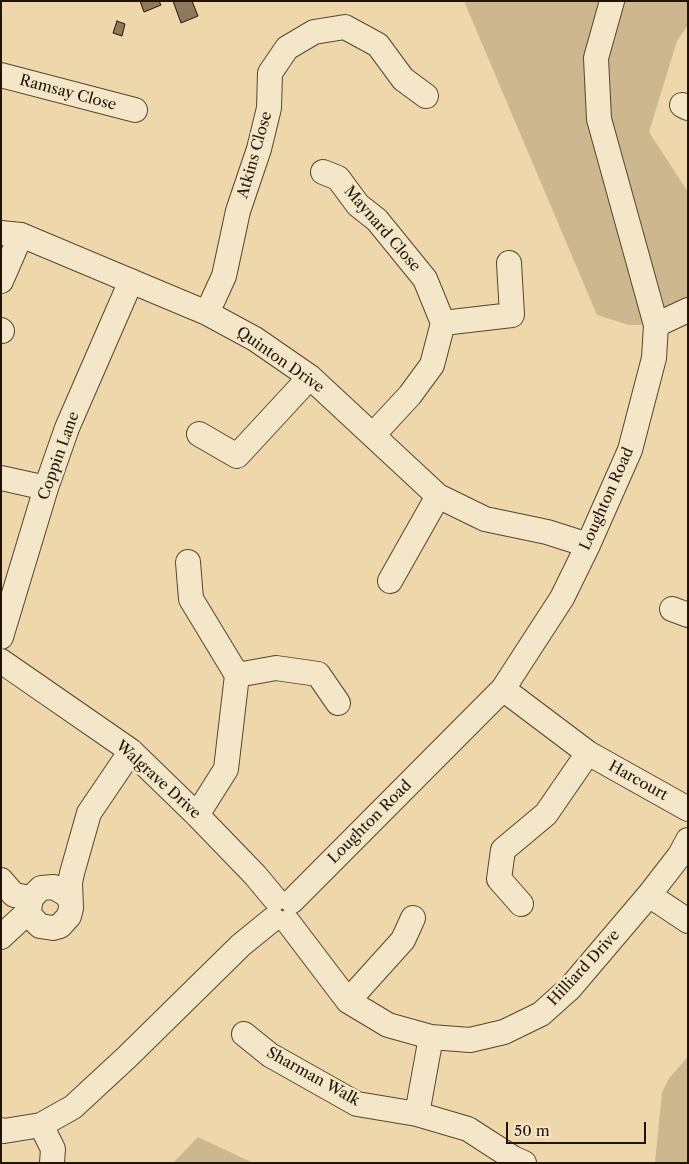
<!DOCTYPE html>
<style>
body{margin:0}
#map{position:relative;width:689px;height:1164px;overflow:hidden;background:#eed8ab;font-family:"Libre Caslon Text",serif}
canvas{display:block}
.frame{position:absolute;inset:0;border:2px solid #241406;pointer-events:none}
.scale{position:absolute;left:506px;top:1122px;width:140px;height:22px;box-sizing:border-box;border:2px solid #241406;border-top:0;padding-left:6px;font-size:15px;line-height:18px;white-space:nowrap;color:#241406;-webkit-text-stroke:4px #f4e6c8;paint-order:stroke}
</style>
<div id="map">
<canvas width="689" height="1164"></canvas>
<div class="frame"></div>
<div class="scale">50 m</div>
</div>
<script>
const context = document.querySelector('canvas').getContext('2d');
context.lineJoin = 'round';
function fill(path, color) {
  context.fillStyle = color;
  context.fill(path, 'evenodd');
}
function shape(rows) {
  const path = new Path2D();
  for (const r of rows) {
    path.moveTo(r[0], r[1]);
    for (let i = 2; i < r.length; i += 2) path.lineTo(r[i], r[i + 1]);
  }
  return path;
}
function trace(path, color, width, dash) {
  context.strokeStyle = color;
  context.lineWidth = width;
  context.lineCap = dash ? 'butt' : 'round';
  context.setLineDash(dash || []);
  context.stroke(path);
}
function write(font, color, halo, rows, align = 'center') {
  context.font = font + ' "Libre Caslon Text",serif';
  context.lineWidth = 5;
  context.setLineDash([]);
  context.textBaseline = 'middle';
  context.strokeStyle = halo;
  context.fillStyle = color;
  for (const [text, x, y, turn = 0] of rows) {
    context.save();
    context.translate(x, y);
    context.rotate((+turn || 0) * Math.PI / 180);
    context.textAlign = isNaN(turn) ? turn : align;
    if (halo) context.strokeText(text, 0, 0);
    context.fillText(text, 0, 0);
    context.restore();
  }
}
fill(shape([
 [464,1,688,1,688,25,677,41,649,132,688,192,688,310,656,325,629,325,597,315],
 [688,1057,688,1163,655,1163,662,1092,670,1077],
 [198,1137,253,1163,173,1163]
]), '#ccb78f');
const building = shape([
 [140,1,159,1,161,5,144,12,140,1],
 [173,1,192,1,198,16,181,23,173,1],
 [117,21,125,24,122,36,113,33,117,21]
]);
fill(building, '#8d7a5c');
trace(building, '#241406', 1);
const minor = shape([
 [1,75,135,110],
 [682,105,688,108],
 [323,172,338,178,358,205,377,220,425,279,443,323,432,365,410,395,373,435],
 [1,233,21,235,121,277,207,313,255,339,310,377,438,496,485,519,547,532,588,545],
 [1,281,21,235],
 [207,313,224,276,238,211,259,149,269,108,270,73,287,48,314,32,345,27,378,45,403,79,426,96],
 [443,323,512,315,509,263],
 [656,325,688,310],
 [1,330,2,331],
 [199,434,237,456,310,377],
 [1,478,46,488],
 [188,562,191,599,237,675,226,769,197,815],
 [390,581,438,496],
 [672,609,688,615],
 [1,637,46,488,67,428,131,281],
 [1,661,131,751,197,815,255,875,275,899],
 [237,675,276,668,318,674,338,703],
 [503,689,588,753,688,809],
 [1,880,14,895,31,898],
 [649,895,688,921],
 [70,901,67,895,54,887,41,888,31,898,29,911,31,917,40,926,53,928,60,926,69,916,71,908,70,883,72,873,89,813,131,751],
 [292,901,503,689,562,598,588,545,630,450,654,358,656,325,599,119,596,58,612,1],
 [521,904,499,879,503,850,546,814,588,753],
 [288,922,348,1001,388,1025,431,1037,470,1040,504,1032,541,1014,570,988,649,895,680,855,688,840],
 [1,937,29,911],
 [348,1001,403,940,413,918],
 [244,1034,270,1055,357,1104,417,1114,468,1129,513,1158,524,1163],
 [417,1114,431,1037],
 [41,1125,53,1149,52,1163],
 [1,1130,4,1131,41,1125,73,1107,127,1057,241,945,273,919]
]);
trace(minor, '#56452f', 26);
trace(minor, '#f4e6c8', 24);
write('15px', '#241406', '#f4e6c8', [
 ["Ramsay Close",68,93,15],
 ["Atkins Close",255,155,-74],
 ["Maynard Close",382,229,49],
 ["Quinton Drive",280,360,35],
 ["Coppin Lane",59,456,-70],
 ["Loughton Road",607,499,-66],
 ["Walgrave Drive",158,780,42],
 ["Harcourt",638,781,29],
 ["Loughton Road",370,822,-45],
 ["Hilliard Drive",584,968,-47],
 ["Sharman Walk",313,1077,29]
]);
</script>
